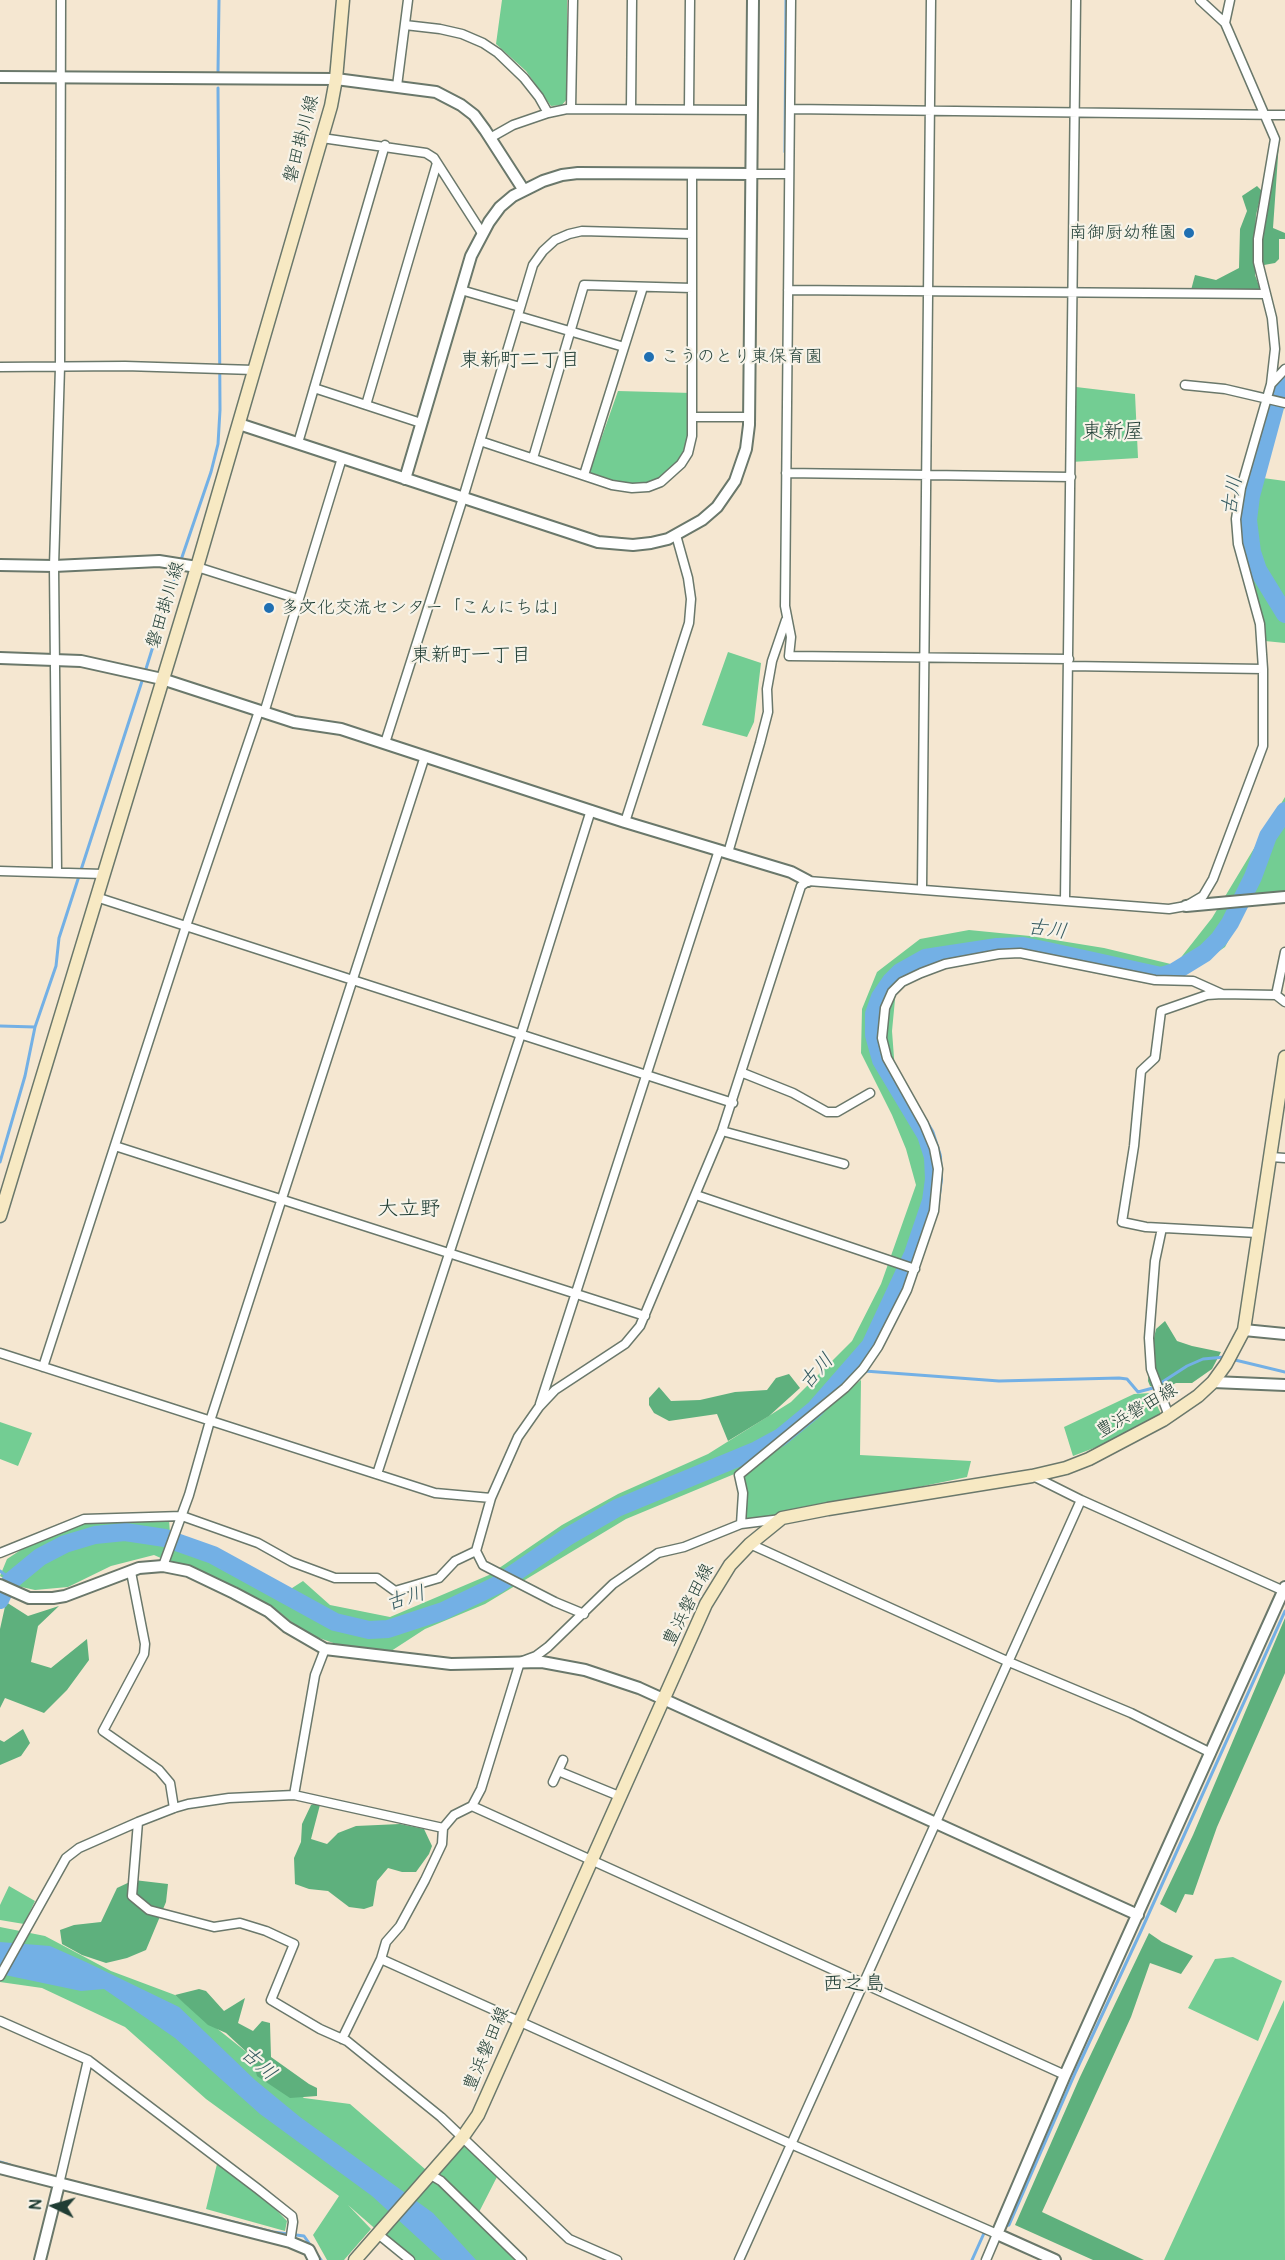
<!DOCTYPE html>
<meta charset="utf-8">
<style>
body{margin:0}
#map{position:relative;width:1285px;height:2260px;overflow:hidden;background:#f5e7d1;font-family:Pangolin,sans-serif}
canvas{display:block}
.north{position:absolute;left:24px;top:2176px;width:60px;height:60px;-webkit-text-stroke:4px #f7f3e8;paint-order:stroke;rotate:275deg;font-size:16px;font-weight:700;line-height:24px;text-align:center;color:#1f3d34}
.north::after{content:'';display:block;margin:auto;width:21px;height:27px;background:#1f3d34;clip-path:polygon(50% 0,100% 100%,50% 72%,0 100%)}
</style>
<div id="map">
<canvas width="1285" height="2260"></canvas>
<div class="north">N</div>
</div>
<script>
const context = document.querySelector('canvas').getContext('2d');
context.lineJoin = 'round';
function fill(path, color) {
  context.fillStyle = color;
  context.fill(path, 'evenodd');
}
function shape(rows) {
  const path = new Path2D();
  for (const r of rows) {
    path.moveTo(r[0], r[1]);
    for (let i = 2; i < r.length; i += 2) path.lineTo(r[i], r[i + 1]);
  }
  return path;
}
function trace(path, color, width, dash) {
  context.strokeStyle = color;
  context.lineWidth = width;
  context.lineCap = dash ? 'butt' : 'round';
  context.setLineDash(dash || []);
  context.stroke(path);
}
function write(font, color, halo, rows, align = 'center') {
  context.font = font + ' Pangolin,"Klee One",sans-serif';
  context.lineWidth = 4.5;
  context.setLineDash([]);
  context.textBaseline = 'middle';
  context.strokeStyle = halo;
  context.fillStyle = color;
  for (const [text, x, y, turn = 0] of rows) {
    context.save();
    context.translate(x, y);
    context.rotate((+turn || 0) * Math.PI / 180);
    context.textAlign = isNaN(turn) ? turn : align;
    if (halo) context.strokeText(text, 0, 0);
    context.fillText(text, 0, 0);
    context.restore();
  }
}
fill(shape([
 [502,0,567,0,567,99,562,105,551,106,526,71,496,44],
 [1076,387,1135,394,1138,458,1071,462],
 [618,391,692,393,692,417,681,464,672,474,634,488,588,476],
 [1267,399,1284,403,1263,478,1285,481,1285,643,1265,641,1248,576,1237,515],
 [728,652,761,663,754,722,747,737,702,725],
 [1285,797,1285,898,1249,900,1225,947,1176,981,1020,953,925,971,896,989,892,1031,895,1071,930,1147,927,1213,892,1321,851,1382,851,1371,833,1398,771,1450,861,1380,860,1455,971,1461,967,1477,741,1524,744,1470,626,1519,485,1604,425,1629,385,1655,356,1651,305,1633,277,1610,154,1555,111,1566,68,1587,35,1590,17,1586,0,1576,7,1559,45,1534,80,1522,169,1519,170,1534,186,1539,289,1590,303,1581,330,1605,390,1617,489,1575,562,1525,618,1494,708,1454,791,1402,852,1341,881,1284,916,1185,906,1149,892,1115,861,1053,862,1009,877,972,920,939,969,930,1030,936,1104,948,1175,965,1212,918],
 [1151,1393,1162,1416,1123,1437,1073,1456,1064,1427,1134,1394],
 [0,1422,32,1433,18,1466,0,1459],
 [9,1886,35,1901,24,1924,0,1920,0,1905],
 [0,1927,45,1936,111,1971,175,1995,304,2098,350,2104,433,2176,466,2142,499,2173,477,2216,520,2260,411,2260,348,2205,371,2229,344,2260,327,2260,313,2235,339,2196,206,2099,125,2027,42,1988,0,1982],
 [1233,1957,1282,1981,1258,2041,1188,2008,1215,1959],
 [1284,2000,1285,2260,1164,2260,1264,2043],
 [217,2164,263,2196,287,2221,285,2231,206,2209]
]), '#73cd93');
fill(shape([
 [1275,139,1279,142,1273,228,1285,233,1285,239,1279,239,1279,259,1275,263,1264,265,1258,258,1255,275,1262,294,1190,294,1195,275,1216,280,1239,268,1240,229,1247,211,1242,196,1257,186,1262,191,1256,215,1255,236],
 [1165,1321,1177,1341,1192,1346,1221,1352,1212,1369,1192,1383,1176,1383,1162,1390,1150,1386,1148,1381,1150,1356,1156,1329],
 [789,1374,800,1388,769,1416,728,1441,717,1414,669,1421,654,1413,649,1405,649,1398,659,1387,671,1401,700,1400,735,1392,767,1390,776,1378],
 [6,1602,28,1616,59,1606,38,1626,31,1662,51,1668,87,1639,89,1660,67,1690,44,1713,5,1698,0,1708,0,1629],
 [1285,1618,1285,1673,1217,1827,1193,1895,1185,1894,1176,1913,1160,1904,1193,1835],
 [23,1729,30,1743,21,1756,0,1765,0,1740,4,1742],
 [321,1801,311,1839,327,1844,338,1833,356,1826,400,1824,424,1829,432,1846,429,1854,416,1872,402,1872,388,1868,377,1881,373,1906,364,1909,349,1907,328,1891,309,1889,295,1884,294,1858,301,1842,302,1824,311,1805],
 [134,1880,168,1884,166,1902,146,1950,127,1958,106,1963,82,1955,62,1944,60,1930,74,1925,101,1922,117,1888],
 [1149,1933,1162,1942,1193,1956,1181,1974,1150,1963,1131,2017,1042,2212,1144,2260,1093,2260,1015,2225,1080,2077],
 [199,1989,206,1991,224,2011,245,1998,238,2023,253,2031,262,2021,270,2023,271,2057,309,2084,317,2088,317,2096,290,2098,257,2076,252,2057,226,2033,208,2025,175,1995]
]), '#5eb07d');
fill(shape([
 [0,1942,50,1946,86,1962,179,2007,255,2080,300,2117,433,2213,476,2260,442,2260,372,2196,260,2114,175,2038,104,1989,81,1991,0,1974]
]), '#73b0e5');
trace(shape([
 [218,72,219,0],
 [785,152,786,0],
 [181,560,211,472,218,444,220,410,218,88],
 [145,672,178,566],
 [0,1026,35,1027],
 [0,1162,25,1076,35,1027,56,966,59,938,143,678],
 [1231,1359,1285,1372],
 [851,1370,999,1381,1119,1378,1127,1379,1138,1392,1153,1388,1187,1366,1203,1359,1225,1357],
 [0,1571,12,1580],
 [0,2162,10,2165],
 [133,2197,273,2232,304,2236,311,2246],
 [1005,2226,1009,2225,1076,2071,1141,1931,1285,1611],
 [315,2252,321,2260],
 [972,2260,985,2231]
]), '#73b0e5', 3);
trace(shape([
 [1285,382,1278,396,1251,496,1248,520,1252,552,1258,570,1285,614],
 [0,1600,6,1587,12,1580,40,1557,65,1544,95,1535,125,1532,165,1538,213,1555,335,1622,369,1630,388,1629,443,1611,497,1585,567,1537,617,1508,757,1450,781,1437,815,1409,870,1346,913,1254,931,1201,934,1179,933,1157,926,1135,881,1060,874,1035,874,1014,880,997,891,981,900,972,925,958,997,947,1023,946,1048,951,1161,976,1174,972,1205,953,1219,939,1230,923,1253,877,1268,836,1285,811]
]), '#73b0e5', 18);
const minor = shape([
 [791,0,785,606,791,637,789,656,1069,659],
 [1200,0,1225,23],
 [405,25,440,29,462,34,483,43,498,53,524,78,539,97,548,113],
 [397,86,408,0],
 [571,109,573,0],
 [631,109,632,0],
 [689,109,690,0],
 [790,109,1285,115],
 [322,138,426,153,434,158,482,233],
 [490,138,513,125,548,113,567,109,752,110],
 [751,174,789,174],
 [461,290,520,307],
 [788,290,1266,294],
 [518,316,624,347],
 [0,367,125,366,254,370],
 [1272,383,1285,369],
 [1185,385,1225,389,1285,403],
 [314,388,421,423],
 [366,405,437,163],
 [692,417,749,417],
 [480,441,612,485,632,488,648,487,661,482,681,464,688,453,692,436,692,174],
 [298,443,385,145],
 [533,458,584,285,692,288],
 [786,473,1071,477],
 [584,475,643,287],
 [197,567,298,599],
 [1069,666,1263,669],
 [264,713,342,458],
 [385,743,463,498,533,265,543,251,555,240,569,234,582,231,692,234],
 [625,822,689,623,691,599,688,578,676,535],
 [728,853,760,743,768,712,767,689,772,661,786,620],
 [0,871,103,874],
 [57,872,54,566,60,367,61,0],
 [922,888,931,0],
 [96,897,733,1103],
 [1065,900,1076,0],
 [1285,952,1276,995,1285,1002],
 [743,1073,793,1093,827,1112,837,1112,870,1093],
 [722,1131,844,1164],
 [115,1146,645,1316],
 [1271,1157,1285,1158],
 [696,1195,915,1269],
 [1162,1228,1155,1261,1149,1338,1151,1369,1169,1416],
 [1258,1233,1146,1227,1122,1222,1134,1146,1141,1071,1155,1058,1161,1011,1207,995,1222,994,1276,995],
 [0,1353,435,1493,491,1498],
 [43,1367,186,926,259,711],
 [540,1404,719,850],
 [377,1474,521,1034,591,810],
 [1033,1476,1081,1500,1284,1591],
 [741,1524,743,1493,739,1475,845,1388,863,1369,878,1347,907,1290,934,1211,938,1169,934,1148,924,1124,887,1058,882,1038,885,1008,892,992,902,982,921,973,945,964,999,954,1020,953,1155,980,1193,981,1222,994],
 [750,1544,1009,1662,1131,1713,1211,1753],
 [0,1553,84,1519,182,1516,258,1543,292,1562,335,1578,377,1578,395,1591,439,1578,455,1561,476,1551],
 [163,1566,189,1495,210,1421,425,756],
 [131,1572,145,1644,144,1654,103,1731,159,1770,170,1783,174,1808],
 [584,1614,555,1602,483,1565,476,1551,491,1498,518,1437,539,1407,555,1390,625,1344,640,1326,722,1131,801,886,808,881,1169,909,1186,906,1203,896,1213,879,1263,746,1263,669,1260,624,1238,544,1236,519,1241,488,1271,384,1275,349,1272,318,1258,262,1258,239,1275,139,1225,23,1230,0],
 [558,1771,619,1796],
 [553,1782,563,1760],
 [294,1795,315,1675,325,1649],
 [472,1806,1065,2075],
 [138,1822,132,1896,149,1910,214,1927,240,1923,266,1931,294,1944,271,2000,320,2029,347,2041,441,2117,569,2239,617,2260],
 [381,1959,791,2144,997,2234,986,2260],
 [0,1976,66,1858,79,1848,138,1822,174,1808,188,1804,229,1798,294,1795,443,1828],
 [0,2021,88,2060,258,2189,292,2216,293,2222,290,2242],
 [342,2039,381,1959,386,1942,400,1926,425,1880,442,1844,443,1828,454,1815,472,1806,481,1789,520,1662,536,1656,548,1647,613,1584,658,1553,684,1547,741,1524,781,1519],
 [431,2175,441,2181,522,2260],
 [59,2184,88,2060],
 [378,2234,410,2260],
 [739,2260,1081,1500]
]);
const tertiary = shape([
 [0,77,336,79,436,92,461,105,474,115,485,130,523,189],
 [239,424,598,542,633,545,651,543,668,539,702,520,717,507,735,481,746,449,749,425,753,0],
 [405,479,471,256,489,222,500,207,513,196,543,181,562,175,578,173,751,174],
 [0,565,54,566,159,561,197,567],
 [0,658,81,661,162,679,294,722,341,729,625,822,791,872,808,881],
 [1186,906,1285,897],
 [1244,1330,1285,1334],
 [1213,1382,1285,1385],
 [0,1585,29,1598,53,1598,65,1596,139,1568,163,1566,188,1571,234,1593,268,1611,287,1627,325,1649,451,1664,542,1662,585,1670,639,1688,1138,1915],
 [0,2168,290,2242,309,2250,314,2260],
 [40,2260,59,2184],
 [1055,2260,997,2234,1065,2075,1285,1587]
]);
const secondary = shape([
 [0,1216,197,567,331,106,336,79,343,0],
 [355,2260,462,2138,478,2115,706,1604,730,1565,750,1544,782,1518,828,1509,1032,1476,1066,1468,1089,1459,1163,1420,1198,1396,1213,1382,1226,1364,1244,1330,1285,1057]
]);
trace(minor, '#6a786b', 11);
trace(tertiary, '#6a786b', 14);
trace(secondary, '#6a786b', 15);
trace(minor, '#fff', 8);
trace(tertiary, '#fff', 10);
trace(secondary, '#f7e9c3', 12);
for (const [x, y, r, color] of [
 [1189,233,6,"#1f6fb2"],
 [649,357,6,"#1f6fb2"],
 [269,608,6,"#1f6fb2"]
]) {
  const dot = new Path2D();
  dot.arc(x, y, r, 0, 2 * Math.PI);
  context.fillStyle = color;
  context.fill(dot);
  trace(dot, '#f7f3e8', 2);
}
write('18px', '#1f3d34', '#f7f3e8', [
 ["磐田掛川線",302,139,-75],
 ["磐田掛川線",166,605,-73],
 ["豊浜磐田線",1137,1411,-30],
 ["豊浜磐田線",689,1605,-63],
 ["豊浜磐田線",487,2049,-67]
]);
write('18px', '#1f3d34', '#f7f3e8', [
 ["南御厨幼稚園",1177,233,"right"],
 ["こうのとり東保育園",661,357],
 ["多文化交流センター「こんにちは」",281,608]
], 'left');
write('20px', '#1f3d34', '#f7f3e8', [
 ["東新町二丁目",520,361],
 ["東新町一丁目",471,656]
]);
write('italic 20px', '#345a60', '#f7f3e8', [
 ["古川",1233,496,-80],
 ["古川",1047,930,8],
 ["古川",817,1372,-48],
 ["古川",406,1599,-17],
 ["古川",258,2064,42]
]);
write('21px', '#1f3d34', '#f7f3e8', [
 ["東新屋",1113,433],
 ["大立野",409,1210],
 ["西之島",854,1985]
]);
</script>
